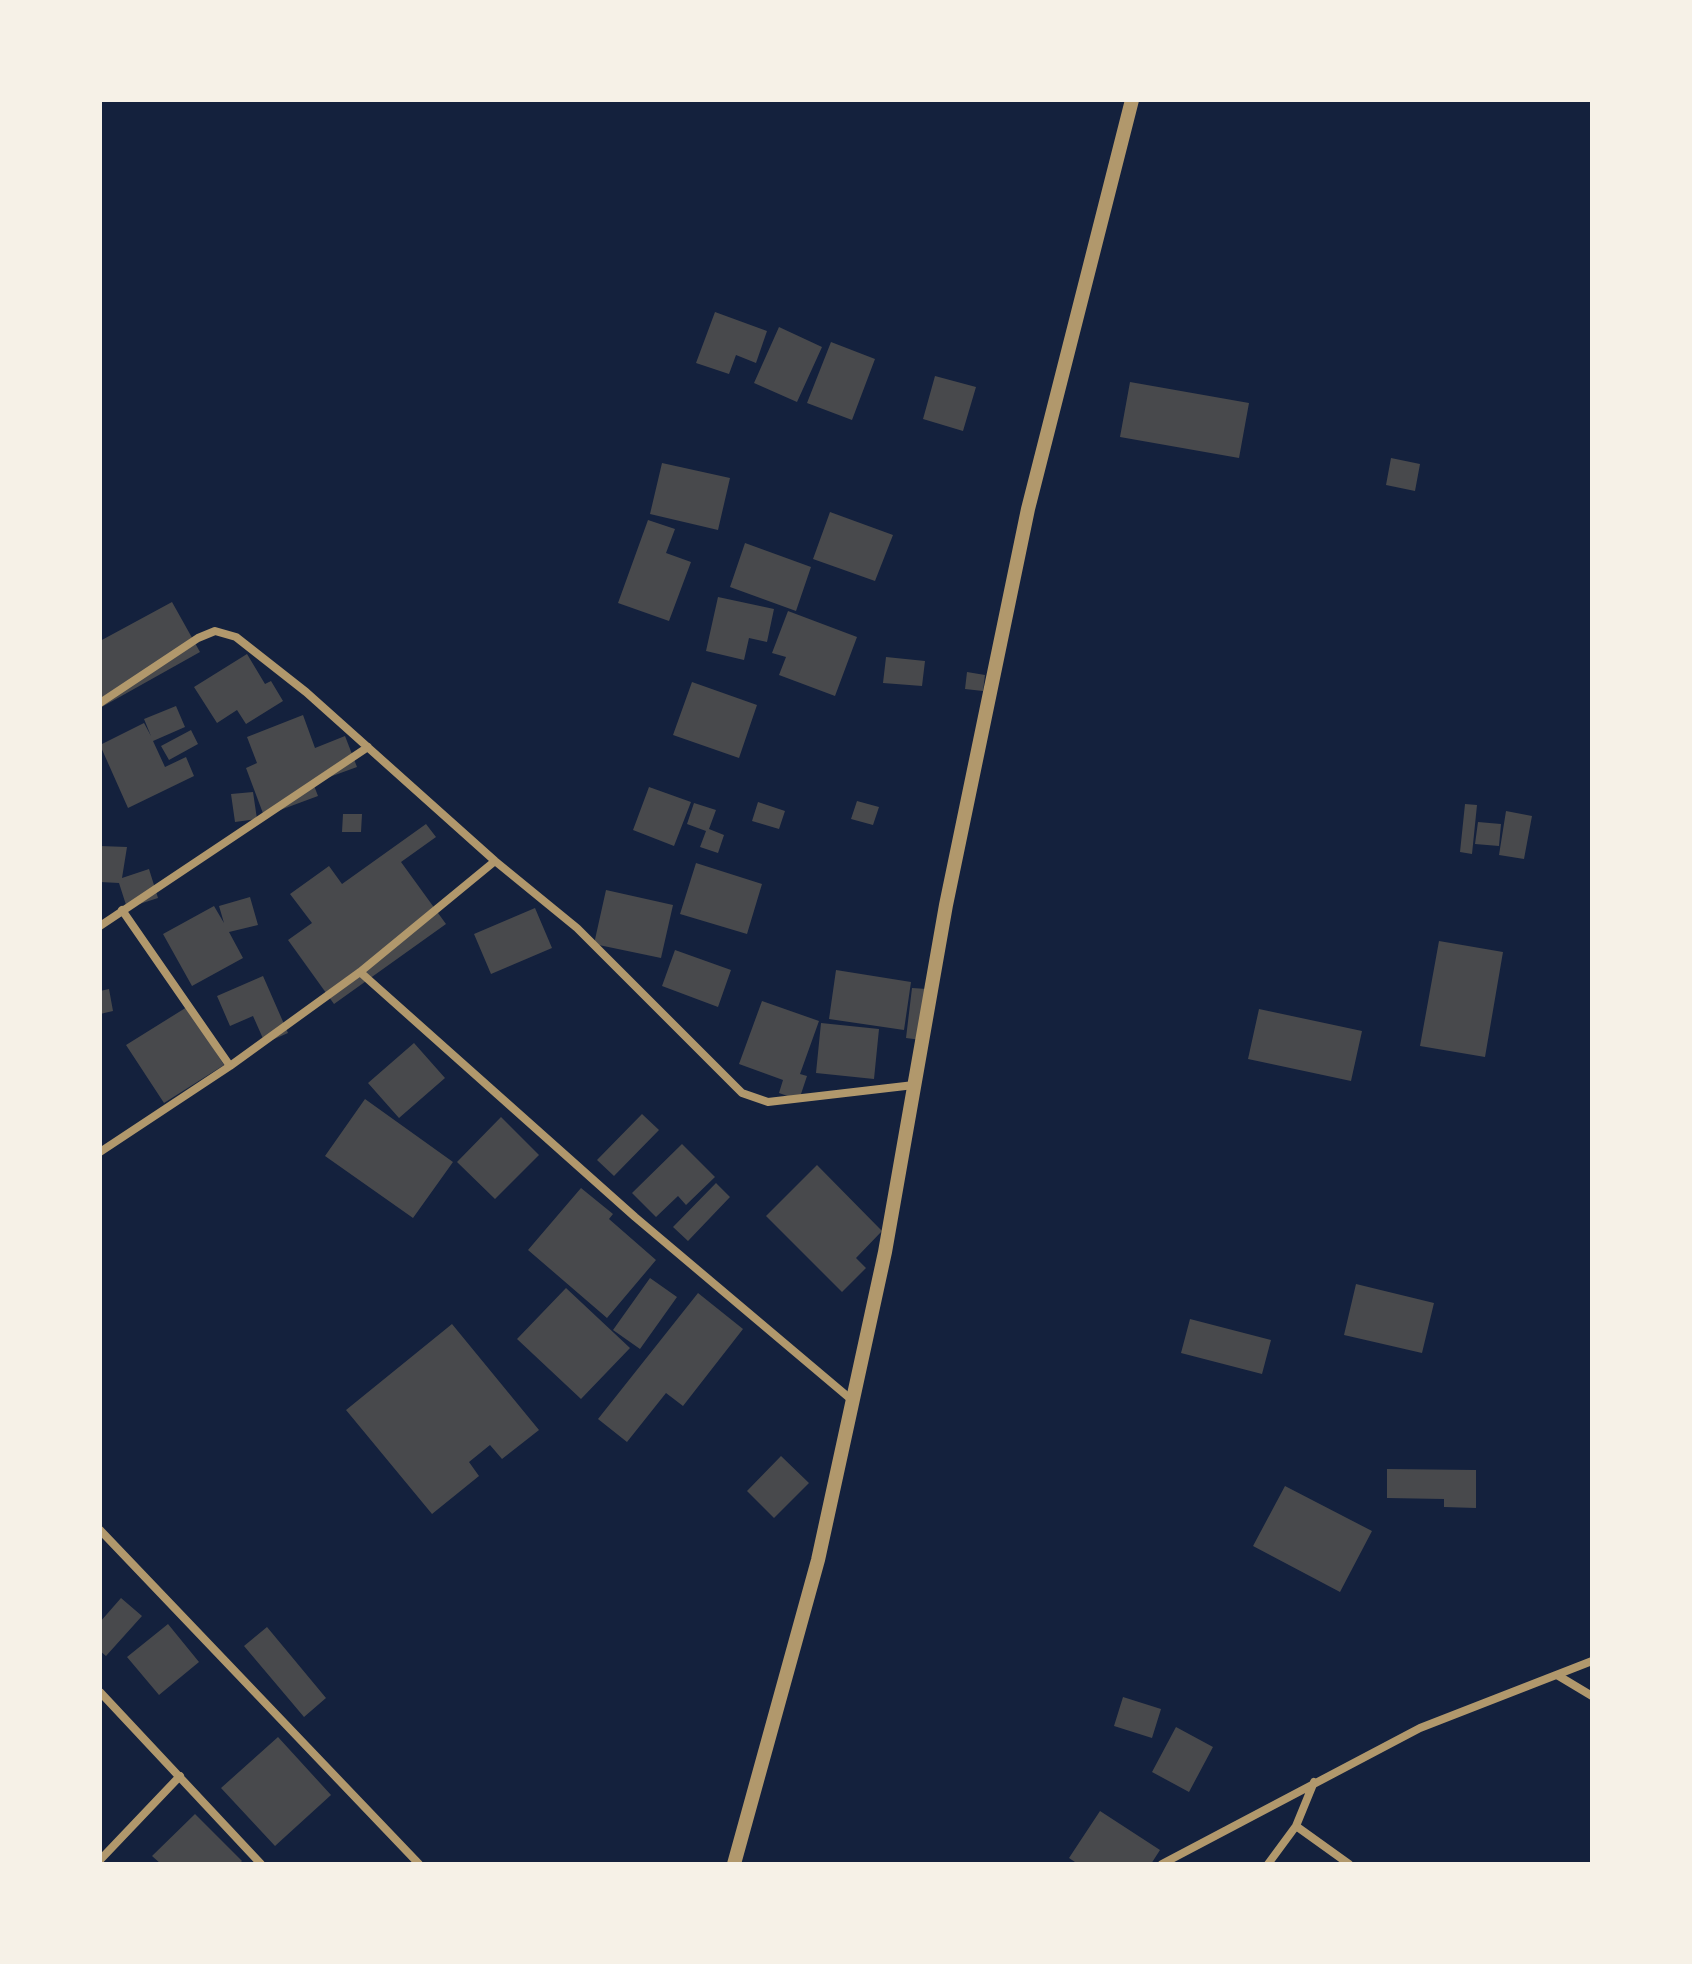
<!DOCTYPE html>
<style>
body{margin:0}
#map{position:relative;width:1692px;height:1964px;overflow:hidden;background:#14213d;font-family:Jost,sans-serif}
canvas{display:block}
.frame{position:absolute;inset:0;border:102px solid #f6f1e7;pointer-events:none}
</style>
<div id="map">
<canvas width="1692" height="1964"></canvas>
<div class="frame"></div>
</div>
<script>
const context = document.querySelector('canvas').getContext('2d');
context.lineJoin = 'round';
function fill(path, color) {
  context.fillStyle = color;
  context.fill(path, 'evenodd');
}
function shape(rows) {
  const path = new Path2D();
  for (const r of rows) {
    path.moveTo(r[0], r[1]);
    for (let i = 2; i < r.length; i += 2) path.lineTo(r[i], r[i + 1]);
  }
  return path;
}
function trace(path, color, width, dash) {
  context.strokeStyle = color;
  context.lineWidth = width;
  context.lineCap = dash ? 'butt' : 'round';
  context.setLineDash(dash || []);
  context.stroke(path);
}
fill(shape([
 [715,312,767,331,756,363,736,355,729,374,696,363],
 [779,327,822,347,797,402,754,383],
 [831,342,875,359,852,420,807,403],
 [935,376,976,387,963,431,923,419],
 [1130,382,1249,403,1239,458,1120,437],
 [1391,458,1420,464,1415,491,1386,485],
 [662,463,730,478,718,530,650,514],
 [830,512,893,535,875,581,813,559],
 [648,520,675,529,666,553,691,562,669,621,618,603],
 [745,543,811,567,796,611,730,587],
 [718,597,774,609,767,642,749,638,744,660,706,651],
 [172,602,200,652,100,708,100,641],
 [788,611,857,637,835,696,779,675,786,657,772,653],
 [247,654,265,684,271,681,283,701,246,724,237,710,217,723,194,687],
 [886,657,925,661,922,686,883,683],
 [967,672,985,675,983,691,965,689],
 [692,682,757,705,739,758,673,735],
 [176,706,185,727,153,741,165,767,186,757,194,776,128,808,100,745,144,723,151,736,144,719],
 [303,715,315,748,345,736,357,767,313,783,318,796,264,816,246,768,257,763,247,737],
 [191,730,198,744,169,760,161,746],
 [649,787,691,802,674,846,633,830],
 [253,792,257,819,235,822,231,794],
 [857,801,879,807,873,825,851,819],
 [758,802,785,811,779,829,752,821],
 [694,803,716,810,709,829,724,835,718,853,700,847,706,831,687,824],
 [1465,804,1477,805,1472,854,1460,852],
 [1506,811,1532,816,1524,859,1499,855],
 [343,814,362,814,361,832,342,832],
 [1478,822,1501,824,1499,846,1475,844],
 [426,824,436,837,401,862,446,924,334,1004,288,940,312,923,290,894,329,866,342,884],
 [100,846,127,847,122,878,149,869,158,898,127,908,119,883,100,882],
 [696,863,762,884,747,934,680,914],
 [606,890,673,905,661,958,594,944],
 [250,897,258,925,229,932,243,958,192,986,163,934,214,906,224,923,219,906],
 [535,908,552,948,491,974,474,934],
 [1439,941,1503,952,1485,1057,1420,1046],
 [675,950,731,970,718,1007,662,986],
 [836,970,911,982,904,1030,829,1019],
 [263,976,288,1033,265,1043,253,1016,230,1026,217,996],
 [912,988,927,989,921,1040,906,1038],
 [109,989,113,1011,100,1014,100,991],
 [762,1001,819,1021,800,1074,807,1076,799,1100,779,1093,783,1080,739,1064],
 [187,1007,224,1065,164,1103,126,1045],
 [1259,1009,1362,1031,1351,1081,1248,1059],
 [821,1023,879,1029,874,1079,816,1073],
 [414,1043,445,1078,399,1118,368,1083],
 [365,1099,453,1162,413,1218,325,1156],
 [642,1114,659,1130,614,1176,597,1160],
 [501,1117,539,1155,495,1199,457,1162],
 [682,1144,715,1177,686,1205,678,1196,656,1217,632,1193],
 [817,1165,882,1231,856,1258,866,1268,842,1292,766,1216],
 [716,1183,730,1197,688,1241,673,1227],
 [581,1188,613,1214,609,1219,656,1260,607,1318,528,1250],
 [650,1278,677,1297,640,1349,613,1330],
 [1356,1284,1434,1303,1422,1353,1344,1335],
 [566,1288,630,1348,581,1399,517,1339],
 [698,1293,743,1329,683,1406,666,1393,627,1442,598,1419],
 [1190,1319,1271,1340,1262,1374,1181,1353],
 [452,1324,539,1430,502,1459,490,1445,469,1462,479,1476,432,1514,346,1410],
 [781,1456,809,1483,774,1518,747,1491],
 [1387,1469,1476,1470,1476,1508,1444,1507,1444,1499,1387,1498],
 [1285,1486,1372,1531,1340,1592,1253,1546],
 [121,1598,142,1616,106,1656,100,1651,100,1622],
 [168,1624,199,1662,159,1695,127,1657],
 [267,1627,326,1698,304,1717,244,1646],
 [1123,1697,1161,1709,1152,1738,1114,1726],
 [1176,1727,1213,1747,1189,1792,1152,1772],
 [278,1737,331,1795,275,1846,221,1788],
 [1100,1811,1160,1850,1151,1864,1078,1864,1069,1858],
 [195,1814,242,1861,239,1864,161,1864,152,1856]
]), '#48494c');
trace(shape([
 [100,703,198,638,215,631,236,637,306,692,495,861,577,928,742,1093,768,1102,914,1085],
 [122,910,230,1066],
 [100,926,368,747],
 [360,972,635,1217,853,1401],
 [100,1152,230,1066,360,972,495,861],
 [100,1530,419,1864],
 [1557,1675,1592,1696],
 [100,1692,261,1864],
 [1296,1826,1349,1864],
 [100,1860,180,1776],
 [1162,1864,1420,1728,1592,1661],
 [1268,1864,1296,1826,1314,1782]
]), '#b1986c', 8);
trace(shape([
 [734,1864,818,1560,885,1252,946,905,1028,509,1132,100]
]), '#b1986c', 14);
</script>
